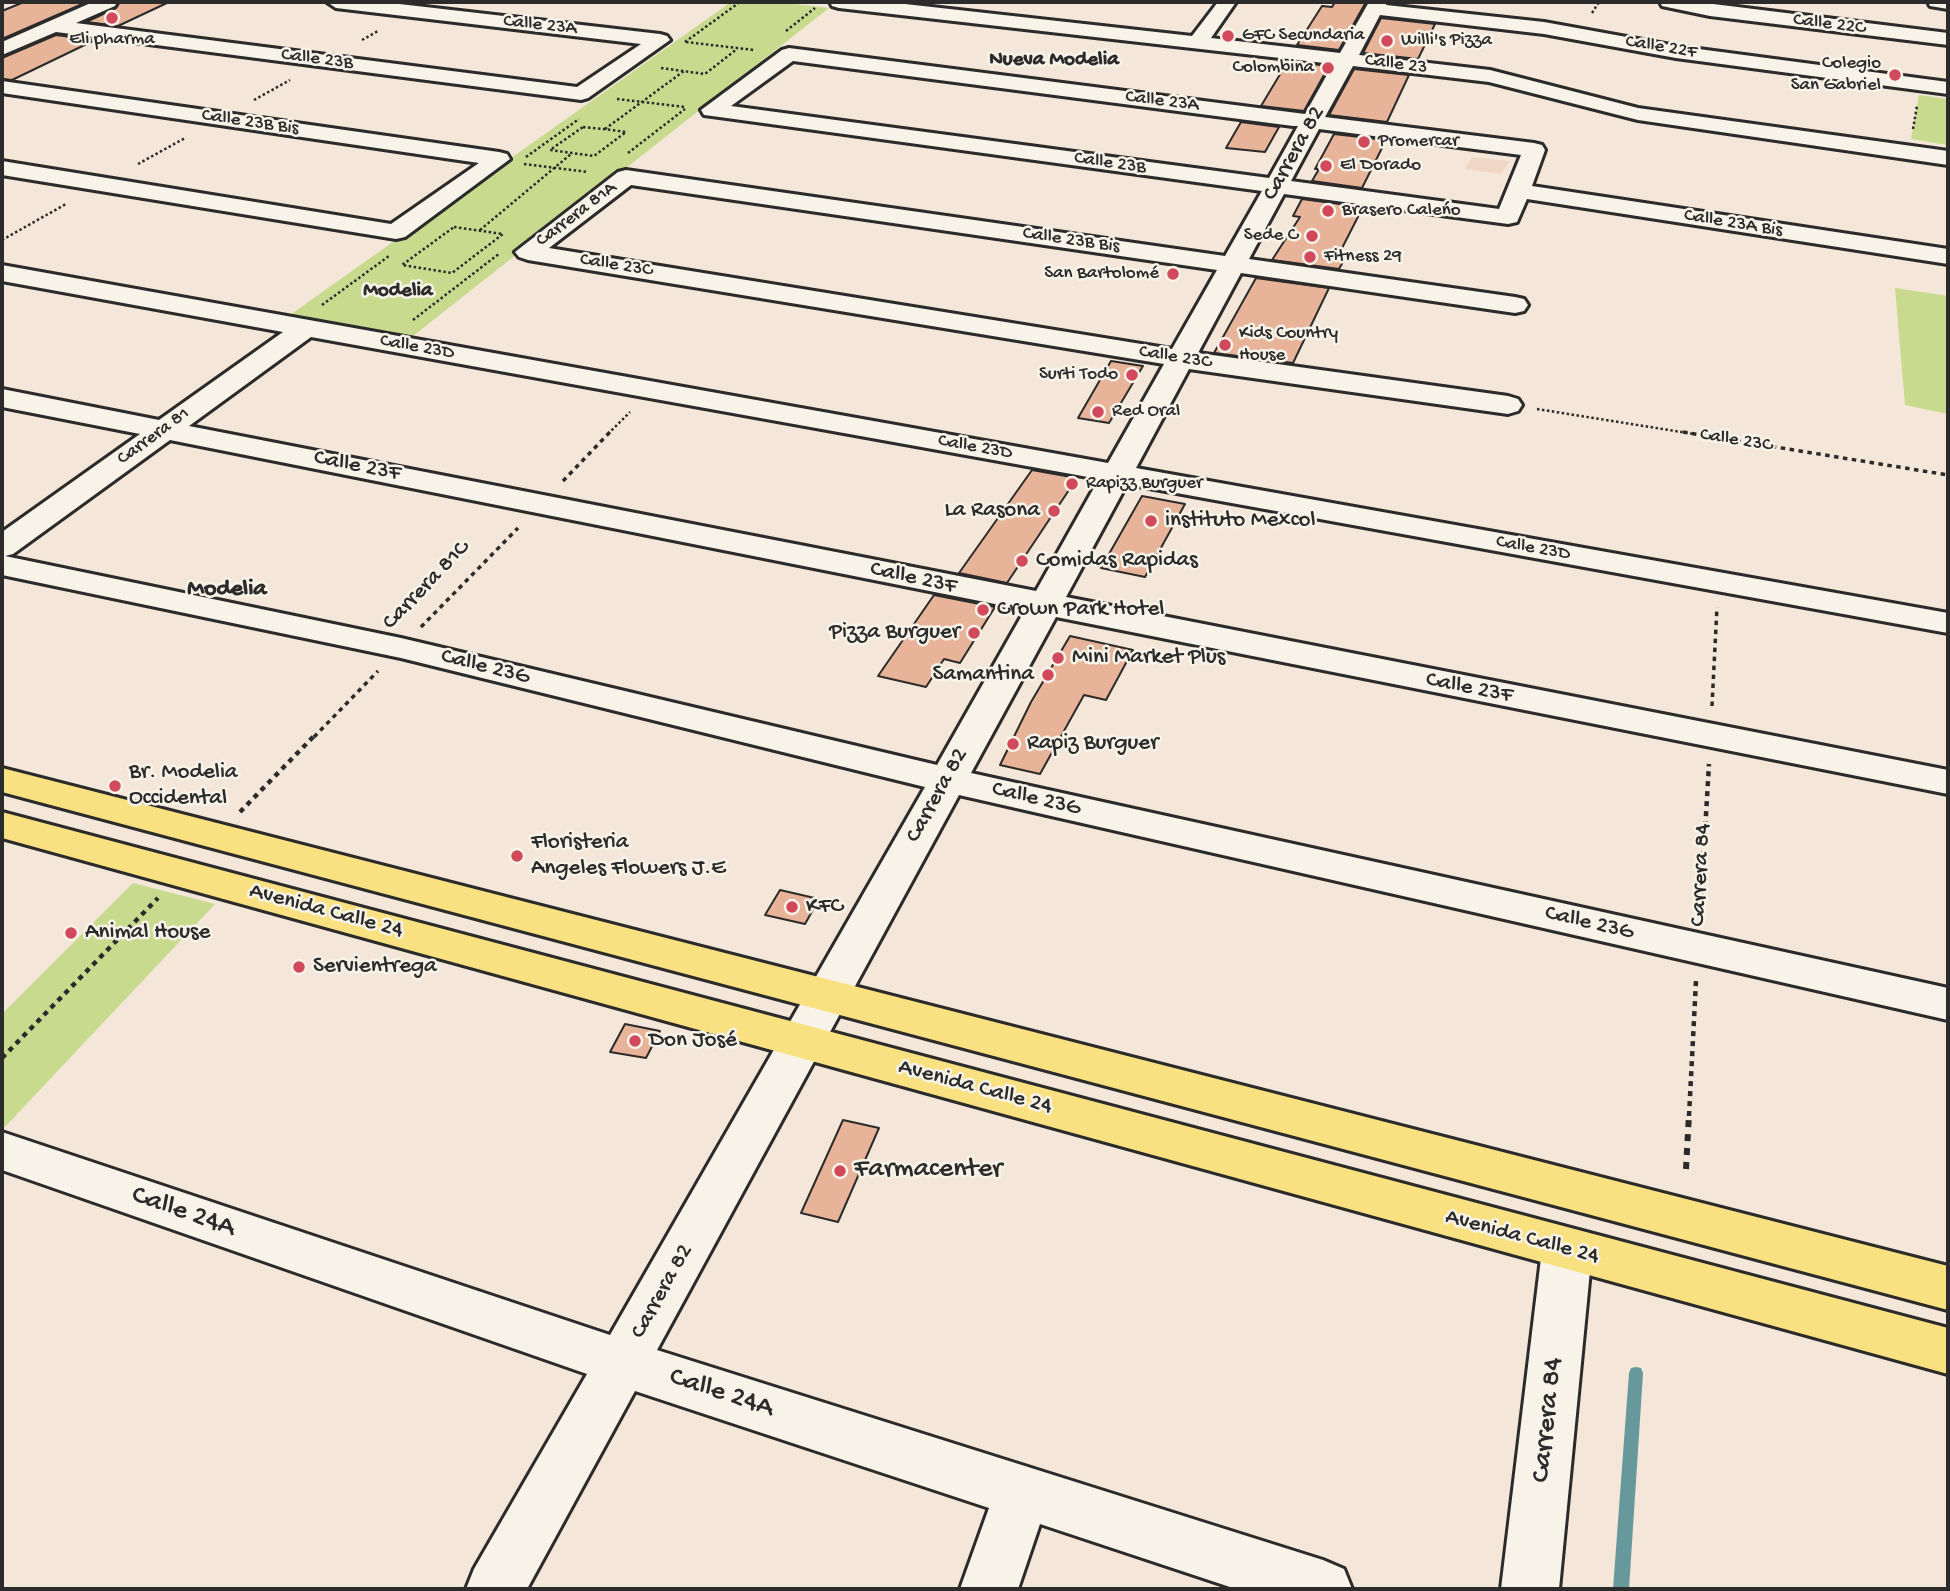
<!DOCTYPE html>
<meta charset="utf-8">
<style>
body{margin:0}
#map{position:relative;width:1950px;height:1591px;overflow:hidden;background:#f4e6d8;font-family:"Gochi Hand",sans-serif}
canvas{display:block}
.frame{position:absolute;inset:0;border:4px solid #2b2b2b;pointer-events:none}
</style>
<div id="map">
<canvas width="1950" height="1591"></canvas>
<div class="frame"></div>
</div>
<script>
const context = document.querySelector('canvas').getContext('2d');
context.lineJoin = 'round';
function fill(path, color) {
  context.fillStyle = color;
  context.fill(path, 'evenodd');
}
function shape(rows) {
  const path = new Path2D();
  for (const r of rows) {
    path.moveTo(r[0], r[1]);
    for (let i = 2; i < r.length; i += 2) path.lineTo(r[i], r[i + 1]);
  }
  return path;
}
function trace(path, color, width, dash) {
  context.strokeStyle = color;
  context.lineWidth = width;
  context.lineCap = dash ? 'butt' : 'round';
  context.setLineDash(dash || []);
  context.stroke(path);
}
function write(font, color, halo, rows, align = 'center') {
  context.font = font + ' "Gochi Hand",sans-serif';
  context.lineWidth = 5;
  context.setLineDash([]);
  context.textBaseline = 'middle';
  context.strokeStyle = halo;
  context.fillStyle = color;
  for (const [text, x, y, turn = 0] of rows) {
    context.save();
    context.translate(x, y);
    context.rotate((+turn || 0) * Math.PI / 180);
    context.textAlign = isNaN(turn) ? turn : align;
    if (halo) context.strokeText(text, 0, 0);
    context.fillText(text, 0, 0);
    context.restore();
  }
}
fill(shape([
 [1472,157,1510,161,1501,174,1465,169]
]), '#f0d7c5');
fill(shape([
 [731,2,777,2,829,8,413,336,290,315],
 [1919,95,1948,99,1948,145,1911,139],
 [1895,288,1948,296,1948,414,1905,405],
 [133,883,215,904,2,1130,2,1014]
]), '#c7da8e');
fill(shape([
 [1636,1367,1641,1368,1643,1373,1629,1589,1613,1589,1629,1373,1631,1368,1636,1367]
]), '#67989b');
const building = shape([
 [24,2,87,2,2,39,2,11,24,2],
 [120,2,169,2,118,26,86,22,116,8,120,2],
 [1335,2,1366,2,1339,50,1297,45,1322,6,1332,7,1335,2],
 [1381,18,1435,24,1418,59,1363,53,1381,18],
 [56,35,95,40,12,80,2,79,2,58,56,35],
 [1288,61,1329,66,1304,111,1261,106,1288,61],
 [1354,69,1409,75,1387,122,1329,115,1354,69],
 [1241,122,1279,127,1265,152,1226,148,1241,122],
 [1334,134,1386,140,1362,188,1312,181,1319,169,1315,169,1334,134],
 [1302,199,1363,207,1340,252,1348,253,1339,269,1272,260,1300,217,1293,216,1302,199],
 [1256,278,1329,288,1293,363,1214,353,1256,278],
 [1111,361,1143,366,1109,423,1078,418,1111,361],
 [1032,470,1077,478,1007,583,959,573,1032,470],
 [1142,496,1185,504,1145,577,1101,568,1142,496],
 [934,595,995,607,960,663,944,659,926,687,878,676,934,595],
 [1070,636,1133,650,1106,700,1084,695,1040,774,1000,765,1031,702,1070,636],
 [780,890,819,899,805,924,765,915,780,890],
 [625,1024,660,1031,646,1058,610,1052,625,1024],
 [843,1120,879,1128,838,1222,801,1213,843,1120]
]);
fill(building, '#e7b399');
trace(building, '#2b2b2b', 2);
const minor = shape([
 [93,2,117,2,115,6,76,23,577,87,641,44,336,8,327,2,382,2,660,34,667,36,670,40,588,98,581,100,56,32,2,55,2,42,93,2],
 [830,2,887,2,1192,36,1218,2,1236,2,1211,38,1340,53,1369,2,1387,2,1386,5,1544,22,1676,46,1948,82,1948,94,1676,58,1544,34,1380,15,1359,55,1490,70,1638,108,1948,151,1948,165,1638,120,1489,82,1353,66,1325,117,1534,143,1542,145,1545,150,1532,186,1948,249,1948,264,1527,199,1517,222,1508,224,1284,194,1249,259,1515,297,1524,299,1528,305,1524,311,1515,313,1241,273,1198,353,1508,396,1518,399,1522,405,1518,411,1508,414,1189,369,1136,468,1948,613,1948,633,1127,484,1066,597,1948,770,1948,794,1056,617,971,773,1948,988,1948,1020,959,795,657,1350,1323,1560,1344,1569,1352,1589,1236,1589,1040,1524,1018,1589,960,1589,989,1508,635,1391,527,1589,466,1589,474,1569,587,1374,2,1170,2,1132,610,1335,925,787,401,658,2,575,2,532,140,434,2,407,2,389,159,420,283,332,2,281,2,265,1108,463,1164,364,528,260,519,257,515,252,618,172,626,170,1225,256,1262,191,712,116,704,115,701,110,782,50,789,48,1305,114,1333,64,839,8,832,6,830,2],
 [793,61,1293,126,1298,126,1269,178,731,106,793,61],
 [1319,129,1521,155,1499,209,1291,181,1319,129],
 [631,185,1217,270,1172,349,549,248,631,185],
 [311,337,1099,479,1036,591,189,426,311,337],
 [170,440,1025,610,937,765,401,638,5,556,13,554,170,440],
 [1660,2,1697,2,1948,33,1948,45,1710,16,1662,6,1660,2],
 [1928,2,1948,2,1948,9,1930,6,1928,2],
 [2,81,499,152,507,154,510,159,405,237,396,239,2,175,2,161,391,224,479,163,2,93,2,81],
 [1567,1229,1585,1235,1592,1250,1559,1589,1501,1589,1542,1250,1549,1235,1567,1229]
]);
const major = shape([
 [2,768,1948,1266,1948,1310,2,792,2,768],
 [2,812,1948,1328,1948,1374,2,838,2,812]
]);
trace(minor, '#2b2b2b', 6);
trace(major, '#2b2b2b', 6);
trace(shape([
 [1592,13,1599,2],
 [786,31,815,8],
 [362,40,378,31],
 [685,42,740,2],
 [686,42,754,50],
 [661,68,705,74,737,49],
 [617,99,685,107],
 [254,100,290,80],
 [583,127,604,129,626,132,594,156,550,150,583,127],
 [605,129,684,71],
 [1913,129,1917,106],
 [628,153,685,109],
 [526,157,579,119],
 [138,164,185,138],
 [524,164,588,172],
 [454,227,503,234,452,273,402,265,454,227],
 [480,230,571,154],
 [2,240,66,204],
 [322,305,389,256],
 [413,320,500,253],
 [1537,409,1694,434],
 [608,434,630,412]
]), '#2b2b2b', 2.5, [2.5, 2.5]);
trace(shape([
 [1683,432,1948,475],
 [563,481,610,432],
 [421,627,518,528],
 [1712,706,1717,607],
 [314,737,378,671]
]), '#2b2b2b', 3.5, [4.5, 4.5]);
trace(shape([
 [240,812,315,735],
 [1700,916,1709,764],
 [2,1058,158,898],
 [1689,1116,1696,981]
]), '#2b2b2b', 4.5, [5, 5]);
trace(shape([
 [1686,1169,1689,1114]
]), '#2b2b2b', 6, [7, 7]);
fill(minor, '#f7f3e8');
fill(major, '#f9e181');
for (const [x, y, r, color] of [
 [112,18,7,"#d1495b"],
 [1228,36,7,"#d1495b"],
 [1387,41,7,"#d1495b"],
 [1328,68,7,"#d1495b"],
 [1895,75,7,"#d1495b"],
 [1364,142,7,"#d1495b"],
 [1326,166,7,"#d1495b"],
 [1328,211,7,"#d1495b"],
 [1312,236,7,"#d1495b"],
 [1310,257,7,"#d1495b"],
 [1173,274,7,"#d1495b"],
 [1225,345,7,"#d1495b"],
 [1132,375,7,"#d1495b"],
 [1098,412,7,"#d1495b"],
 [1072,484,7,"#d1495b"],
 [1054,511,7,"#d1495b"],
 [1151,521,7,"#d1495b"],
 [1022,561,7,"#d1495b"],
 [983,610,7,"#d1495b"],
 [974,633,7,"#d1495b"],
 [1058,658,7,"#d1495b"],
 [1048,675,7,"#d1495b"],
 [1013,744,7,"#d1495b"],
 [115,786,7,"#d1495b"],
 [517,856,7,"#d1495b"],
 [792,907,7,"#d1495b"],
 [71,933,7,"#d1495b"],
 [299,967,7,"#d1495b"],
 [635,1041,7,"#d1495b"],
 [840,1171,7,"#d1495b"]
]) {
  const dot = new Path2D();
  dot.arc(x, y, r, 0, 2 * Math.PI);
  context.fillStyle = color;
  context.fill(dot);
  trace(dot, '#f7f3e8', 2.5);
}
write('19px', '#2b2b2b', '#f7f3e8', [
 ["Calle 22C",1829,25,7],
 ["Calle 23A",540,26,6],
 ["Calle 22F",1661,48,9],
 ["Calle 23B",317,60,7],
 ["Calle 23",1396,65,7],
 ["Calle 23A",1162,102,7],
 ["Calle 23B Bis",250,123,8],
 ["Calle 23B",1110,164,8],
 ["Carrera 81A",577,215,-37],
 ["Calle 23A Bis",1733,224,9],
 ["Calle 23B Bis",1071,241,8],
 ["Calle 23C",616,266,9],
 ["Calle 23D",417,348,10],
 ["Calle 23C",1175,358,9],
 ["Carrera 81",154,437,-36],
 ["Calle 23C",1736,441,9],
 ["Calle 23D",975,448,10],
 ["Calle 23D",1533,549,10]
]);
write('19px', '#2b2b2b', '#f7f3e8', [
 ["GFC Secundaria",1242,36],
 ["Eli pharma",112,40,"center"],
 ["Willi's Pizza",1401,41],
 ["Colegio",1881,64,"right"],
 ["San Gabriel",1881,86,"right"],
 ["Colombina",1314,68,"right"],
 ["Promercar",1378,142],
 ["El Dorado",1340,166],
 ["Brasero Caleńo",1342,211],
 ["Sede C",1298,236,"right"],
 ["Fitness 29",1324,257],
 ["San Bartolomé",1159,274,"right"],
 ["Kids Country",1239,334],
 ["House",1239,356],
 ["Surti Todo",1118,375,"right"],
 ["Red Oral",1112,412],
 ["Rapizz Burguer",1086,484]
], 'left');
write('bold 21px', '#2b2b2b', '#f7f3e8', [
 ["Nueva Modelia",1054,61]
]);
write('bold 21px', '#2b2b2b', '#f7f3e8', [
 ["Modelia",398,292]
]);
write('23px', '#2b2b2b', '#f7f3e8', [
 ["Carrera 82",1295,154,-61],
 ["Calle 23F",357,467,11],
 ["Calle 23F",913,579,12],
 ["Carrera 81C",427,586,-46],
 ["Calle 23G",485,668,14],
 ["Calle 23F",1469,689,11],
 ["Carrera 82",938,796,-61],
 ["Calle 23G",1036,800,13],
 ["Carrera 84",1702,875,-87],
 ["Avenida Calle 24",326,912,15],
 ["Calle 23G",1589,924,13],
 ["Avenida Calle 24",975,1088,15],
 ["Avenida Calle 24",1522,1238,15],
 ["Carrera 82",663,1292,-61]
]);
write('23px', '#2b2b2b', '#f7f3e8', [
 ["La Rasona",1040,511,"right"],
 ["instituto Mexcol",1165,521],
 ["Comidas Rapidas",1036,561],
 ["Crown Park Hotel",997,610],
 ["Pizza Burguer",960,633,"right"],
 ["Mini Market Plus",1072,658],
 ["Samantina",1034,675,"right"],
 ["Rapiz Burguer",1027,744],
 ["Br. Modelia",129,773],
 ["Occidental",129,799],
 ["Floristeria",531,843],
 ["Angeles Flowers J.E",531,869],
 ["KFC",806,907],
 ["Animal House",85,933],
 ["Servientrega",313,967],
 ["Don José",649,1041]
], 'left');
write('bold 24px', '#2b2b2b', '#f7f3e8', [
 ["Modelia",227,590]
]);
write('28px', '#2b2b2b', '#f7f3e8', [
 ["Farmacenter",854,1171]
], 'left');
write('28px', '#2b2b2b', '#f7f3e8', [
 ["Calle 24A",183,1213,19],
 ["Calle 24A",721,1394,18],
 ["Carrera 84",1549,1420,-84]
]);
</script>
